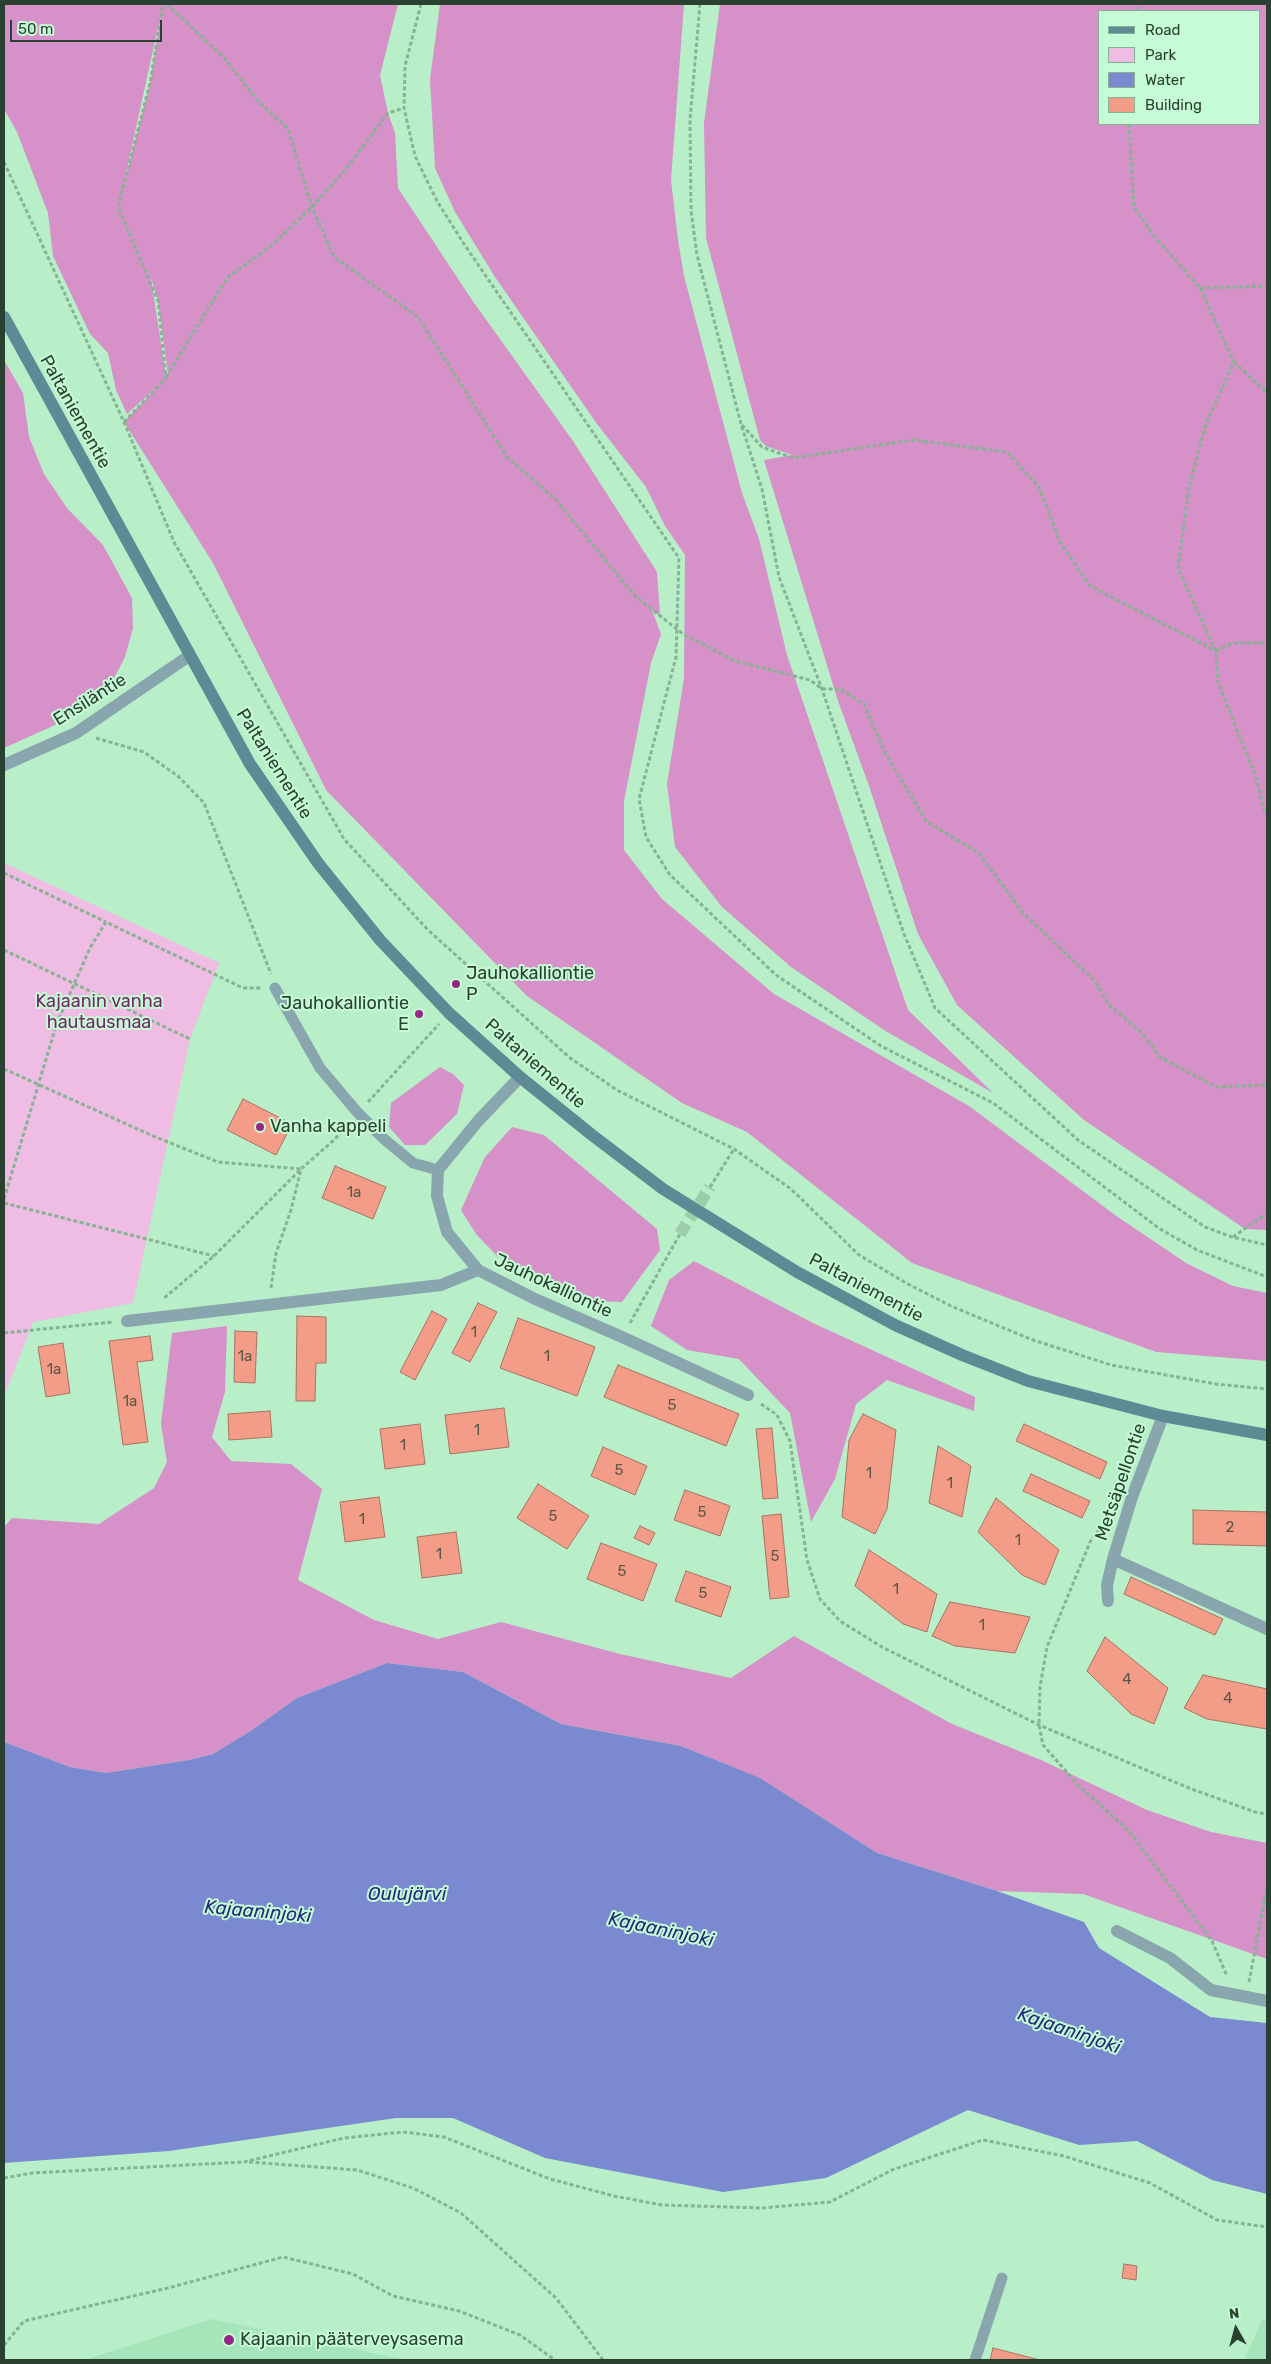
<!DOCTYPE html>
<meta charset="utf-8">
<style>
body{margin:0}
#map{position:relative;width:1271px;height:2364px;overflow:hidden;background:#b8efc8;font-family:Rubik,sans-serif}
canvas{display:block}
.frame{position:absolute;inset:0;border:5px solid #2a4031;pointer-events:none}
.legend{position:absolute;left:1098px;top:10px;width:162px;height:115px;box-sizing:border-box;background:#c5fcd5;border:1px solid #87b193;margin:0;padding:6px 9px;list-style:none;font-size:15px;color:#2a4031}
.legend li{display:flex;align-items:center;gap:10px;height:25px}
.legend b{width:25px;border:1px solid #87b193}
.north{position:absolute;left:1211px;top:2304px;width:50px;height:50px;-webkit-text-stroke:4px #c5fcd5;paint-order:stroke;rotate:353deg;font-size:14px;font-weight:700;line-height:20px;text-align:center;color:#2a4031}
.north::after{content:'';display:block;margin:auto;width:18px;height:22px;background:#2a4031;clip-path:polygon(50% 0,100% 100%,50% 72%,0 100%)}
.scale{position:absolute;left:10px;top:20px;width:152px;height:22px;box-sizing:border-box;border:2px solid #2a4031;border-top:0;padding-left:6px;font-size:15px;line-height:18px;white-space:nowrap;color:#2a4031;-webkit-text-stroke:4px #c5fcd5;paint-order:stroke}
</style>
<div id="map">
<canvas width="1271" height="2364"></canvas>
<div class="frame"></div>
<ul class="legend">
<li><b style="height:6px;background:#5d8a95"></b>Road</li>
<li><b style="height:14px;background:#efbce4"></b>Park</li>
<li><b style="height:14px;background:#7a89d0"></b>Water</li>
<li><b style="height:14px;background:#f39c88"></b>Building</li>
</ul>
<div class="north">N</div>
<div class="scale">50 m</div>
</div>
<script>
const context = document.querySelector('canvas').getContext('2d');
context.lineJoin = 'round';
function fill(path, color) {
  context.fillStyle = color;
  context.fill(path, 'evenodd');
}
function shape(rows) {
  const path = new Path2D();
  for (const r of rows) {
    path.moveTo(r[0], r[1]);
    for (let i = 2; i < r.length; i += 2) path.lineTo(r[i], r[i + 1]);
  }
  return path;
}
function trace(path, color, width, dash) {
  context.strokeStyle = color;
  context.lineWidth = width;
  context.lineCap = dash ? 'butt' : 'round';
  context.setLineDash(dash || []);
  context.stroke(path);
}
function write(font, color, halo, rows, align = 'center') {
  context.font = font + ' Rubik,sans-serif';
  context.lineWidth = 4;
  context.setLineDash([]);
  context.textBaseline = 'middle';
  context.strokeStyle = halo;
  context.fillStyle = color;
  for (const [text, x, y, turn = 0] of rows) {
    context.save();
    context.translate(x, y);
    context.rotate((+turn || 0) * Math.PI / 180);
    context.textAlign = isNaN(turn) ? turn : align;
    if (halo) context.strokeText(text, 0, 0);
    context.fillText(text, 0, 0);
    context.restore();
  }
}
fill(shape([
 [212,2319,406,2360,84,2360],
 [1262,2320,1267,2320,1267,2360,1244,2360]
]), '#a6e5ba');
fill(shape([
 [4,863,219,963,190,1039,133,1303,33,1322,4,1397]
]), '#efbce4');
fill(shape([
 [4,4,398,4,380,75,388,113,395,133,398,188,472,300,573,441,657,572,660,616,652,610,661,634,651,663,624,801,624,850,662,899,774,994,969,1106,1115,1215,1186,1263,1233,1286,1267,1293,1267,1361,1156,1352,912,1263,747,1132,682,1103,527,996,326,790,213,563,124,422,159,385,127,414,116,390,108,353,90,334,53,256,48,213,17,132,4,109],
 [161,14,150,83,123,187],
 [151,278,158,301,168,374,166,377],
 [440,4,684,4,671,180,678,240,684,276,742,493,759,539,787,655,908,1010,993,1093,884,1030,791,967,722,907,675,847,667,784,684,678,685,555,665,526,646,487,597,424,495,277,455,212,435,168,430,79],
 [720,4,1267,4,1267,1230,1245,1229,1084,1120,957,1005,918,934,868,783,838,701,764,460,792,455,766,446,760,440,706,238,704,123],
 [1260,11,1260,124,1100,124,1100,11],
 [4,360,23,393,29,437,44,474,67,508,103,545,132,598,133,628,125,657,111,684,89,705,53,726,4,748],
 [440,1067,453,1074,464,1085,457,1114,425,1145,405,1145,389,1127,391,1103],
 [512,1127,544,1135,657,1229,660,1250,622,1302,595,1301,497,1256,476,1234,461,1210,485,1157],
 [694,1261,815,1324,975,1397,974,1411,887,1380,856,1404,835,1479,811,1522,790,1413,739,1359,687,1350,651,1326,669,1280],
 [227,1326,225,1392,212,1437,231,1461,291,1464,322,1489,298,1580,374,1620,438,1639,501,1622,620,1654,731,1678,794,1636,950,1723,1041,1760,1147,1810,1211,1832,1267,1843,1267,1959,1083,1894,997,1891,877,1853,759,1778,681,1746,561,1724,463,1672,387,1663,297,1698,249,1732,213,1754,189,1760,106,1773,70,1767,4,1742,4,1527,12,1518,99,1524,154,1488,167,1462,161,1424,172,1333]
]), '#d591c8');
fill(shape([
 [387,1663,463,1672,561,1724,681,1746,760,1778,877,1853,997,1891,1084,1922,1099,1948,1210,2017,1267,2023,1267,2194,1212,2180,1137,2141,1079,2145,968,2110,826,2178,723,2192,545,2158,453,2118,396,2118,169,2151,4,2163,4,1742,70,1767,106,1773,189,1760,213,1754,249,1732,297,1698]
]), '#7a89d0');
const building = shape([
 [243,1099,292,1124,276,1155,227,1130,243,1099],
 [335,1166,386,1187,373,1219,322,1198,335,1166],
 [478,1303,497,1312,470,1362,452,1353,478,1303],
 [432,1311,447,1319,415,1380,400,1372,432,1311],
 [297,1316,326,1317,326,1363,316,1363,315,1401,296,1401,297,1316],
 [518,1318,595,1347,577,1396,500,1368,518,1318],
 [235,1331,257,1332,255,1383,234,1382,235,1331],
 [150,1336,153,1360,137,1362,148,1442,123,1445,109,1341,150,1336],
 [63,1343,70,1393,46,1397,38,1347,63,1343],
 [618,1365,739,1414,726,1446,604,1397,618,1365],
 [504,1408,509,1447,450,1454,445,1415,504,1408],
 [270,1411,272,1437,229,1440,228,1414,270,1411],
 [863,1414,896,1430,887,1509,875,1534,842,1517,849,1440,863,1414],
 [420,1424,425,1464,385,1469,380,1429,420,1424],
 [1024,1424,1107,1462,1100,1479,1016,1441,1024,1424],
 [772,1428,778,1498,763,1499,756,1429,772,1428],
 [938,1446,971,1466,962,1517,929,1503,938,1446],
 [603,1447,647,1466,635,1495,591,1476,603,1447],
 [1031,1474,1090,1501,1082,1518,1023,1491,1031,1474],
 [538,1484,589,1516,567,1549,517,1518,538,1484],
 [685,1490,730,1506,720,1536,674,1520,685,1490],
 [379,1497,385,1537,345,1542,340,1502,379,1497],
 [996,1498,1059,1550,1045,1585,1022,1575,978,1532,996,1498],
 [1193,1510,1267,1512,1267,1546,1193,1544,1193,1510],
 [781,1514,789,1597,770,1599,762,1516,781,1514],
 [640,1526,655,1533,649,1545,634,1538,640,1526],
 [456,1532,462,1573,422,1578,417,1537,456,1532],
 [601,1543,657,1564,643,1601,587,1579,601,1543],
 [869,1550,937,1594,927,1632,903,1624,855,1586,869,1550],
 [686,1571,731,1587,721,1617,675,1601,686,1571],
 [1131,1577,1223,1619,1215,1635,1124,1594,1131,1577],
 [950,1602,1030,1617,1015,1653,955,1646,932,1636,950,1602],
 [1105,1637,1168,1688,1154,1724,1131,1714,1087,1671,1105,1637],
 [1203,1675,1267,1689,1267,1729,1207,1719,1184,1708,1203,1675],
 [1124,2264,1137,2266,1136,2280,1122,2278,1124,2264],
 [993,2348,1040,2360,990,2360,993,2348]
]);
fill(building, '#f39c88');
trace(building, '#ab7163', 1);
trace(shape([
 [680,1234,710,1187]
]), '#9cccaa', 12, [12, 6]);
trace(shape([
 [167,4,225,59,257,100,288,129,312,207,334,257,418,317,507,457,556,500,635,596,683,634,735,661,810,680,822,689,840,689,864,704,885,753,927,822,979,853,1023,913,1095,981,1109,1005,1142,1033,1160,1057,1216,1087,1267,1085],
 [421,4,405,66,404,108,415,156,437,201,464,244,679,558,676,657,639,799,646,837,670,875,776,975,881,1046,993,1103,1160,1229,1197,1250,1267,1277],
 [700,4,690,120,691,211,697,255,741,424,762,489,779,577,822,689,904,934,935,1008,1078,1140,1205,1227,1232,1237,1267,1245],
 [1138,11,1140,4],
 [1129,124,1134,207,1153,235,1200,288,1234,362,1206,424,1189,487,1178,569,1216,651,1218,682,1257,780,1263,807,1267,816],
 [4,162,124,422,174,542,344,839,428,930,570,1058,617,1090,734,1149,791,1189,859,1255,906,1283,951,1306,1030,1339,1111,1365,1216,1384,1267,1389],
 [1200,288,1267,286],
 [1234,362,1267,393],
 [166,377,227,278,272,245,312,207,346,169,388,113,404,108],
 [124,422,166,378,158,301,118,207,150,83,163,4],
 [742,425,762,447,793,458,913,440,1007,452,1039,487,1060,542,1090,586,1216,651],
 [1216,651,1233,643,1267,643],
 [96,738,144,752,179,777,204,803,271,974],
 [4,873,106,922],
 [4,950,190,1039],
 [4,1069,153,1136,218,1162,301,1169,214,1256,163,1299],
 [368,1102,439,1024],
 [710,1187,734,1149],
 [4,1199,57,1023,90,948,106,922,243,988,261,988],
 [4,1203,214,1256],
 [1233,1237,1267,1213],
 [271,1288,276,1253,291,1210,301,1169,334,1140,349,1124],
 [630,1323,680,1234],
 [4,1333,113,1322],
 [761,1404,777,1415,790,1441,807,1560,820,1599,840,1621,882,1647,1039,1725,1189,1788,1255,1812,1267,1814],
 [1107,1519,1090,1542,1047,1647,1040,1687,1039,1725,1043,1745,1079,1786,1129,1831,1212,1941,1227,1976],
 [1249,1982,1267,1886],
 [249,2162,357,2170,413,2188,461,2213,556,2298,603,2360],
 [4,2178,32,2173,244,2162,344,2138,403,2132,444,2137,550,2179,614,2196,662,2205,762,2208,830,2202,894,2169,983,2140,1064,2156,1150,2183,1217,2220,1267,2227],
 [4,2345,24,2321,168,2288,283,2257,353,2274,393,2296,459,2311,520,2335,555,2360]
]), '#87b394', 3, [4, 2.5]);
trace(shape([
 [275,988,320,1068,358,1113,384,1139,413,1163,438,1170],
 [975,2360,1002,2278]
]), '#89a6ae', 11);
trace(shape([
 [4,765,76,733,189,656],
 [520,1077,478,1121,438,1170,437,1196,447,1232,478,1270,535,1299,622,1337,748,1395],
 [127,1321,441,1285,478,1270],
 [1113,1559,1267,1629],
 [1108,1601,1107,1585,1113,1559,1132,1497,1163,1416],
 [1117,1931,1170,1958,1211,1990,1267,2001]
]), '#89a6ae', 12);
trace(shape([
 [4,317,250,764,318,863,380,940,449,1013,520,1077,592,1135,663,1189,797,1272,895,1325,962,1355,1028,1381,1163,1416,1267,1435]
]), '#5d8a95', 12);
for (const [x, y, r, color] of [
 [456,984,5,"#962787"],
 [419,1014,5,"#962787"],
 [260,1127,5,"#962787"],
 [229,2340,6,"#962787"]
]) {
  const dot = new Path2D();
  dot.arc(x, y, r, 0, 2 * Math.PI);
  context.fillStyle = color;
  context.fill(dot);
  trace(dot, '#c5fcd5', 2);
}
write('15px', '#5c5747', null, [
 ["1a",354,1193],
 ["1",474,1333],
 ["1a",245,1357],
 ["1",547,1357],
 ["1a",54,1370],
 ["1a",130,1402],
 ["5",672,1406],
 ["1",477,1431],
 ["1",403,1446],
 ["5",619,1471],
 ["1",869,1474],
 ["1",950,1484],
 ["5",702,1513],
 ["5",553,1517],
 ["1",362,1520],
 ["2",1230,1528],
 ["1",1018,1541],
 ["1",439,1555],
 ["5",775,1557],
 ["5",622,1572],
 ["1",896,1590],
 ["5",703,1594],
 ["1",982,1626],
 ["4",1127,1680],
 ["4",1228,1699]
]);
write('18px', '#2a4031', '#c5fcd5', [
 ["Paltaniementie",75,412,61],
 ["Ensiläntie",90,700,-32],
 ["Paltaniementie",274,764,58],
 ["Paltaniementie",535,1064,41],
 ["Jauhokalliontie",553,1286,25],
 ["Paltaniementie",866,1288,28],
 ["Metsäpellontie",1121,1482,-71]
]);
write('18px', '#2a4031', '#c5fcd5', [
 ["Jauhokalliontie",466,974],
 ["P",466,995],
 ["Jauhokalliontie",409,1004,"right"],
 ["E",409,1025,"right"],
 ["Vanha kappeli",270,1127],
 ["Kajaanin pääterveysasema",240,2340]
], 'left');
write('18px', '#752669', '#c5fcd5', [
 ["Kajaanin vanha",99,1002],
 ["hautausmaa",99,1023]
]);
write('italic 19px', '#25297d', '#c5fcd5', [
 ["Oulujärvi",407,1895],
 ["Kajaaninjoki",258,1912,5],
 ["Kajaaninjoki",661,1930,12],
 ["Kajaaninjoki",1069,2031,19]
]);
</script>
